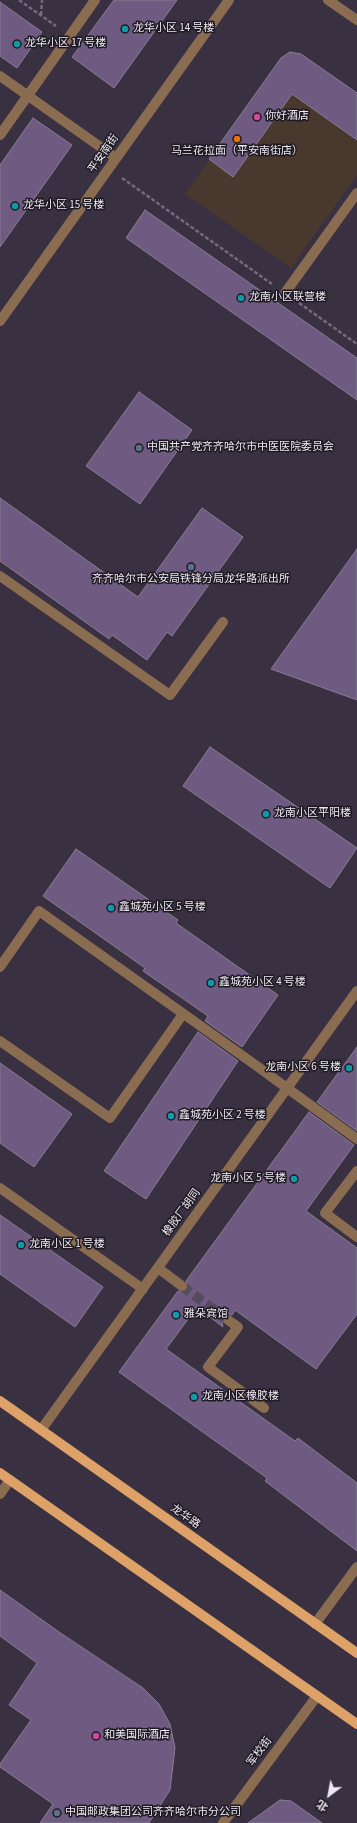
<!DOCTYPE html>
<meta charset="utf-8">
<style>
body{margin:0}
#map{position:relative;width:357px;height:1823px;overflow:hidden;background:#393042;font-family:"Source Sans 3","Noto Sans SC",sans-serif}
canvas{display:block}
.north{position:absolute;left:309px;top:1775px;width:40px;height:40px;-webkit-text-stroke:3px #1e1a22;paint-order:stroke;rotate:212deg;font-size:11px;font-weight:700;line-height:16px;text-align:center;color:#ede7f3}
.north::after{content:'';display:block;margin:auto;width:14px;height:18px;background:#ede7f3;clip-path:polygon(50% 0,100% 100%,50% 72%,0 100%)}
</style>
<div id="map">
<canvas width="357" height="1823"></canvas>
<div class="north">北</div>
</div>
<script>
const context = document.querySelector('canvas').getContext('2d');
context.lineJoin = 'round';
function fill(path, color) {
  context.fillStyle = color;
  context.fill(path, 'evenodd');
}
function shape(rows) {
  const path = new Path2D();
  for (const r of rows) {
    path.moveTo(r[0], r[1]);
    for (let i = 2; i < r.length; i += 2) path.lineTo(r[i], r[i + 1]);
  }
  return path;
}
function trace(path, color, width, dash) {
  context.strokeStyle = color;
  context.lineWidth = width;
  context.lineCap = dash ? 'butt' : 'round';
  context.setLineDash(dash || []);
  context.stroke(path);
}
function write(font, color, halo, rows, align = 'center') {
  context.font = font + ' "Source Sans 3","Noto Sans SC",sans-serif';
  context.lineWidth = 3;
  context.setLineDash([]);
  context.textBaseline = 'middle';
  context.strokeStyle = halo;
  context.fillStyle = color;
  for (const [text, x, y, turn = 0] of rows) {
    context.save();
    context.translate(x, y);
    context.rotate((+turn || 0) * Math.PI / 180);
    context.textAlign = isNaN(turn) ? turn : align;
    if (halo) context.strokeText(text, 0, 0);
    context.fillText(text, 0, 0);
    context.restore();
  }
}
fill(shape([
 [290,52,301,54,357,93,357,175,291,268,185,194,281,58]
]), '#49382d');
const building = shape([
 [114,0,177,0,114,88,72,57,114,0],
 [0,2,42,32,17,68,0,56,0,2],
 [290,52,301,54,357,93,357,140,292,94,233,177,209,159,281,58,290,52],
 [33,118,72,145,0,247,0,165,33,118],
 [145,210,357,358,357,400,126,238,145,210],
 [139,392,192,430,140,504,86,466,139,392],
 [0,498,138,597,202,508,243,537,172,636,167,632,147,660,112,635,109,639,0,561,0,498],
 [357,549,357,700,271,669,357,549],
 [210,747,357,848,330,888,183,786,210,747],
 [76,849,178,920,176,923,278,995,242,1047,205,1021,208,1016,143,971,145,968,43,896,76,849],
 [198,1032,238,1061,146,1199,104,1171,198,1032],
 [357,1047,357,1131,317,1102,357,1047],
 [0,1063,72,1114,34,1167,0,1143,0,1063],
 [309,1112,354,1145,306,1211,357,1248,357,1314,316,1369,235,1310,232,1315,228,1314,223,1316,222,1320,223,1327,197,1307,166,1349,295,1441,298,1438,357,1483,357,1551,265,1481,267,1478,119,1372,178,1291,184,1292,187,1290,188,1286,186,1281,309,1112],
 [0,1215,103,1287,75,1327,0,1274,0,1215],
 [0,1590,59,1632,143,1688,159,1704,170,1724,175,1748,170,1790,149,1823,40,1823,53,1804,0,1767,0,1764,31,1720,9,1705,37,1663,0,1636,0,1590],
 [280,1800,291,1801,322,1823,248,1823,280,1800]
]);
fill(building, '#6f5b81');
trace(building, '#887d92', 1);
trace(shape([
 [182,1286,228,1320]
]), '#544b5d', 10, [10, 5]);
trace(shape([
 [19,0,56,26],
 [41,15,42,0],
 [122,178,272,284],
 [299,303,357,344]
]), '#736b7b', 2.5, [4, 2]);
trace(shape([
 [0,76,116,158],
 [0,135,95,0],
 [285,293,357,193],
 [0,576,170,695,223,622],
 [0,967,39,911,254,1064,357,1139],
 [0,1041,110,1118,183,1014],
 [357,1171,325,1213,357,1237],
 [0,1188,143,1289],
 [158,1268,182,1286],
 [228,1320,238,1327,208,1367,264,1408],
 [41,1430,357,991],
 [0,1494,10,1480],
 [315,1624,357,1567],
 [223,1823,317,1696]
]), '#8a6c51', 10);
trace(shape([
 [328,0,357,20],
 [0,321,229,0]
]), '#8a6c51', 10);
trace(shape([
 [0,1401,357,1653],
 [0,1473,357,1724]
]), '#dea167', 10);
for (const [x, y, r, color] of [
 [125,29,4,"#0f9aa8"],
 [17,44,4,"#0f9aa8"],
 [257,117,4,"#d1479c"],
 [237,139,4,"#e8710a"],
 [15,206,4,"#0f9aa8"],
 [241,298,4,"#0f9aa8"],
 [139,448,4,"#5c6f8a"],
 [191,567,4,"#5c6f8a"],
 [266,814,4,"#0f9aa8"],
 [111,908,4,"#0f9aa8"],
 [211,983,4,"#0f9aa8"],
 [349,1068,4,"#0f9aa8"],
 [171,1116,4,"#0f9aa8"],
 [294,1179,4,"#0f9aa8"],
 [21,1245,4,"#0f9aa8"],
 [176,1315,4,"#0f9aa8"],
 [194,1397,4,"#0f9aa8"],
 [96,1736,4,"#d1479c"],
 [57,1813,4,"#5c6f8a"]
]) {
  const dot = new Path2D();
  dot.arc(x, y, r, 0, 2 * Math.PI);
  context.fillStyle = color;
  context.fill(dot);
  trace(dot, '#1e1a22', 1.5);
}
write('11px', '#ede7f3', '#1e1a22', [
 ["龙华小区 14 号楼",133,29],
 ["龙华小区 17 号楼",25,44],
 ["你好酒店",265,117],
 ["马兰花拉面（平安南街店）",237,152,"center"],
 ["龙华小区 15 号楼",23,206],
 ["龙南小区联营楼",249,298],
 ["中国共产党齐齐哈尔市中医医院委员会",147,448],
 ["齐齐哈尔市公安局铁锋分局龙华路派出所",191,580,"center"],
 ["龙南小区平阳楼",274,814],
 ["鑫城苑小区 5 号楼",119,908],
 ["鑫城苑小区 4 号楼",219,983],
 ["龙南小区 6 号楼",341,1068,"right"],
 ["鑫城苑小区 2 号楼",179,1116],
 ["龙南小区 5 号楼",286,1179,"right"],
 ["龙南小区 1 号楼",29,1245],
 ["雅朵宾馆",184,1315],
 ["龙南小区橡胶楼",202,1397],
 ["和美国际酒店",104,1736],
 ["中国邮政集团公司齐齐哈尔市分公司",65,1813]
], 'left');
write('11px', '#ede7f3', '#1e1a22', [
 ["平安南街",104,154,-55],
 ["橡胶厂胡同",182,1213,-54],
 ["龙华路",185,1517,35],
 ["军校街",260,1752,-53]
]);
</script>
